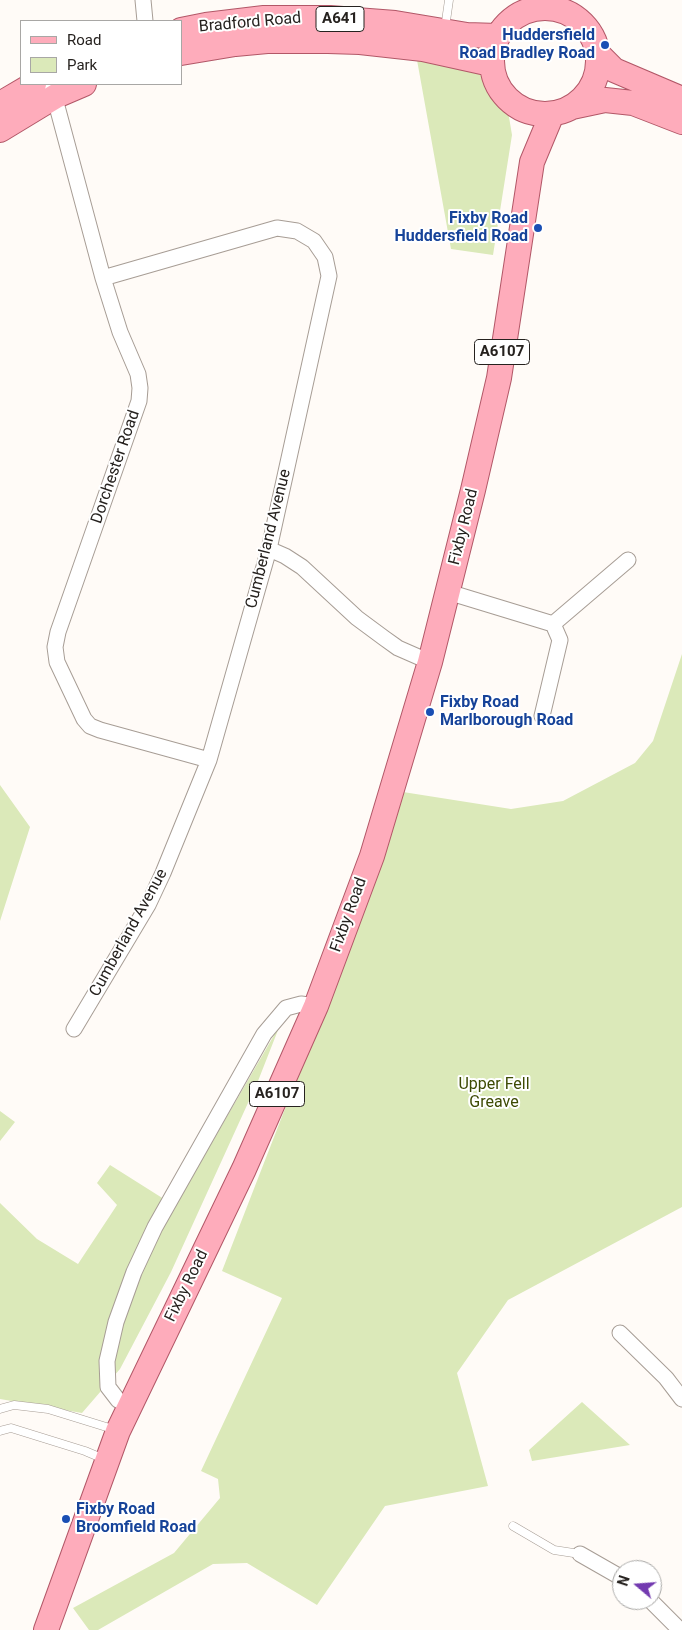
<!DOCTYPE html>
<style>
body{margin:0}
#map{position:relative;width:682px;height:1630px;overflow:hidden;background:#fffbf7;font-family:Roboto,sans-serif}
canvas{display:block}
.legend{position:absolute;left:20px;top:20px;width:162px;height:65px;box-sizing:border-box;background:#fff;border:1px solid #a8a7a5;margin:0;padding:6px 9px;list-style:none;font-size:15px;color:#26221f}
.legend li{display:flex;align-items:center;gap:10px;height:25px}
.legend b{width:25px;border:1px solid #a8a7a5}
.north{position:absolute;left:612px;top:1560px;width:50px;height:50px;box-sizing:border-box;background:#fff;border:1px solid #a8a7a5;border-radius:50%;rotate:288deg;font-size:14px;font-weight:700;line-height:20px;text-align:center;color:#26221f}
.north::after{content:'';display:block;margin:auto;width:18px;height:22px;background:#733ab0;clip-path:polygon(50% 0,100% 100%,50% 72%,0 100%)}
</style>
<div id="map">
<canvas width="682" height="1630"></canvas>
<ul class="legend">
<li><b style="height:6px;background:#feacbb"></b>Road</li>
<li><b style="height:14px;background:#dbe9b9"></b>Park</li>
</ul>
<div class="north">N</div>
</div>
<script>
const context = document.querySelector('canvas').getContext('2d');
context.lineJoin = 'round';
function fill(path, color) {
  context.fillStyle = color;
  context.fill(path, 'evenodd');
}
function shape(rows) {
  const path = new Path2D();
  for (const r of rows) {
    if (r.length === 3) {
      path.moveTo(r[0] + r[2], r[1]);
      path.arc(r[0], r[1], r[2], 0, 2 * Math.PI);
      continue;
    }
    path.moveTo(r[0], r[1]);
    for (let i = 2; i < r.length; i += 2) path.lineTo(r[i], r[i + 1]);
  }
  return path;
}
function trace(path, color, width, dash) {
  context.strokeStyle = color;
  context.lineWidth = width;
  context.lineCap = dash ? 'butt' : 'round';
  context.setLineDash(dash || []);
  context.stroke(path);
}
function write(font, color, halo, rows, align = 'center') {
  context.font = font + ' Roboto,sans-serif';
  context.lineWidth = 4;
  context.setLineDash([]);
  context.textBaseline = 'middle';
  context.strokeStyle = halo;
  context.fillStyle = color;
  for (const [text, x, y, turn = 0] of rows) {
    context.save();
    context.translate(x, y);
    context.rotate((+turn || 0) * Math.PI / 180);
    context.textAlign = isNaN(turn) ? turn : align;
    if (halo) context.strokeText(text, 0, 0);
    context.fillText(text, 0, 0);
    context.restore();
  }
}
fill(shape([
 [417,60,483,71,492,94,508,111,512,135,493,255,451,249],
 [682,654,682,1207,508,1300,457,1373,488,1486,385,1506,317,1605,247,1563,213,1564,98,1630,89,1630,73,1608,174,1553,220,1498,218,1479,201,1471,282,1298,222,1271,316,1029,403,792,511,809,563,801,635,763,653,741],
 [0,785,30,827,0,921],
 [280,1025,258,1081,171,1272,120,1369,82,1413,0,1399,0,1203,37,1239,78,1264,117,1205,97,1183,110,1165,175,1206],
 [0,1111,15,1122,0,1141],
 [582,1402,630,1445,532,1461,529,1450]
]), '#dbe9b9');
const lane = shape([
 [445,28,449,0],
 [0,1409,14,1405,48,1409,116,1430],
 [0,1431,11,1428,85,1451,104,1459],
 [513,1526,554,1550,580,1554]
]);
const street = shape([
 [143,0,145,21],
 [51,84,103,278,120,332,138,374,140,388,139,401,58,632,55,647,57,662,84,719,90,726,100,730,209,760],
 [269,549,285,556,302,567,357,618,384,638,398,648,430,662],
 [448,592,553,624,560,640,542,716],
 [553,624,628,560],
 [74,1029,148,905,163,873,209,760,269,549,329,276,325,257,314,241,297,231,277,228,103,278],
 [620,1333,666,1378,682,1399],
 [129,1407,118,1400,108,1387,107,1361,116,1322,134,1272,155,1227,264,1034,286,1008,301,1004,316,1006],
 [580,1554,622,1578],
 [650,1600,680,1630]
]);
const primary = shape([
 [545,61,53],
 [181,30,206,25,264,18,330,18,395,23,467,35,498,36],
 [181,53,235,44,267,41,328,41,360,42,423,49,491,64],
 [598,54,614,70,682,99],
 [0,104,34,84],
 [572,107,605,100,633,103,682,122],
 [0,130,56,96,84,84],
 [46,1630,118,1431,244,1169,316,1006,372,856,430,662,473,490,499,378,532,162,552,114]
]);
trace(lane, '#a79d95', 9);
trace(street, '#a79d95', 17);
trace(primary, '#b25767', 26);
trace(lane, '#fff', 8);
trace(street, '#fff', 15);
trace(primary, '#feacbb', 24);
for (const [x, y, r, color] of [
 [605,45,5,"#1a4fb4"],
 [538,228,5,"#1a4fb4"],
 [430,712,5,"#1a4fb4"],
 [66,1519,5,"#1a4fb4"]
]) {
  const dot = new Path2D();
  dot.arc(x, y, r, 0, 2 * Math.PI);
  context.fillStyle = color;
  context.fill(dot);
  trace(dot, '#fff', 2);
}
for (const [x, y, w] of [
 [340,19,48],
 [502,352,55],
 [277,1094,55]
]) {
  const box = new Path2D();
  box.roundRect(x - w / 2, y - 12.5, w, 25, 4);
  context.fillStyle = '#fff';
  context.fill(box);
  trace(box, '#26221f', 1);
}
write('bold 15px', '#26221f', null, [
 ["A641",340,19],
 ["A6107",502,352],
 ["A6107",277,1094]
]);
write('16px', '#26221f', '#fff', [
 ["Bradford Road",250,23,-5],
 ["Dorchester Road",116,467,-71],
 ["Fixby Road",464,527,-76],
 ["Cumberland Avenue",269,539,-76],
 ["Fixby Road",349,915,-70],
 ["Cumberland Avenue",129,933,-61],
 ["Fixby Road",187,1286,-64]
]);
write('bold 16px', '#164399', '#fff', [
 ["Huddersfield",595,36],
 ["Road Bradley Road",595,54],
 ["Fixby Road",528,219],
 ["Huddersfield Road",528,237],
 ["Fixby Road",440,703,"left"],
 ["Marlborough Road",440,721,"left"],
 ["Fixby Road",76,1510,"left"],
 ["Broomfield Road",76,1528,"left"]
], 'right');
write('16px', '#3d4a03', '#fff', [
 ["Upper Fell",494,1085],
 ["Greave",494,1103]
]);
</script>
